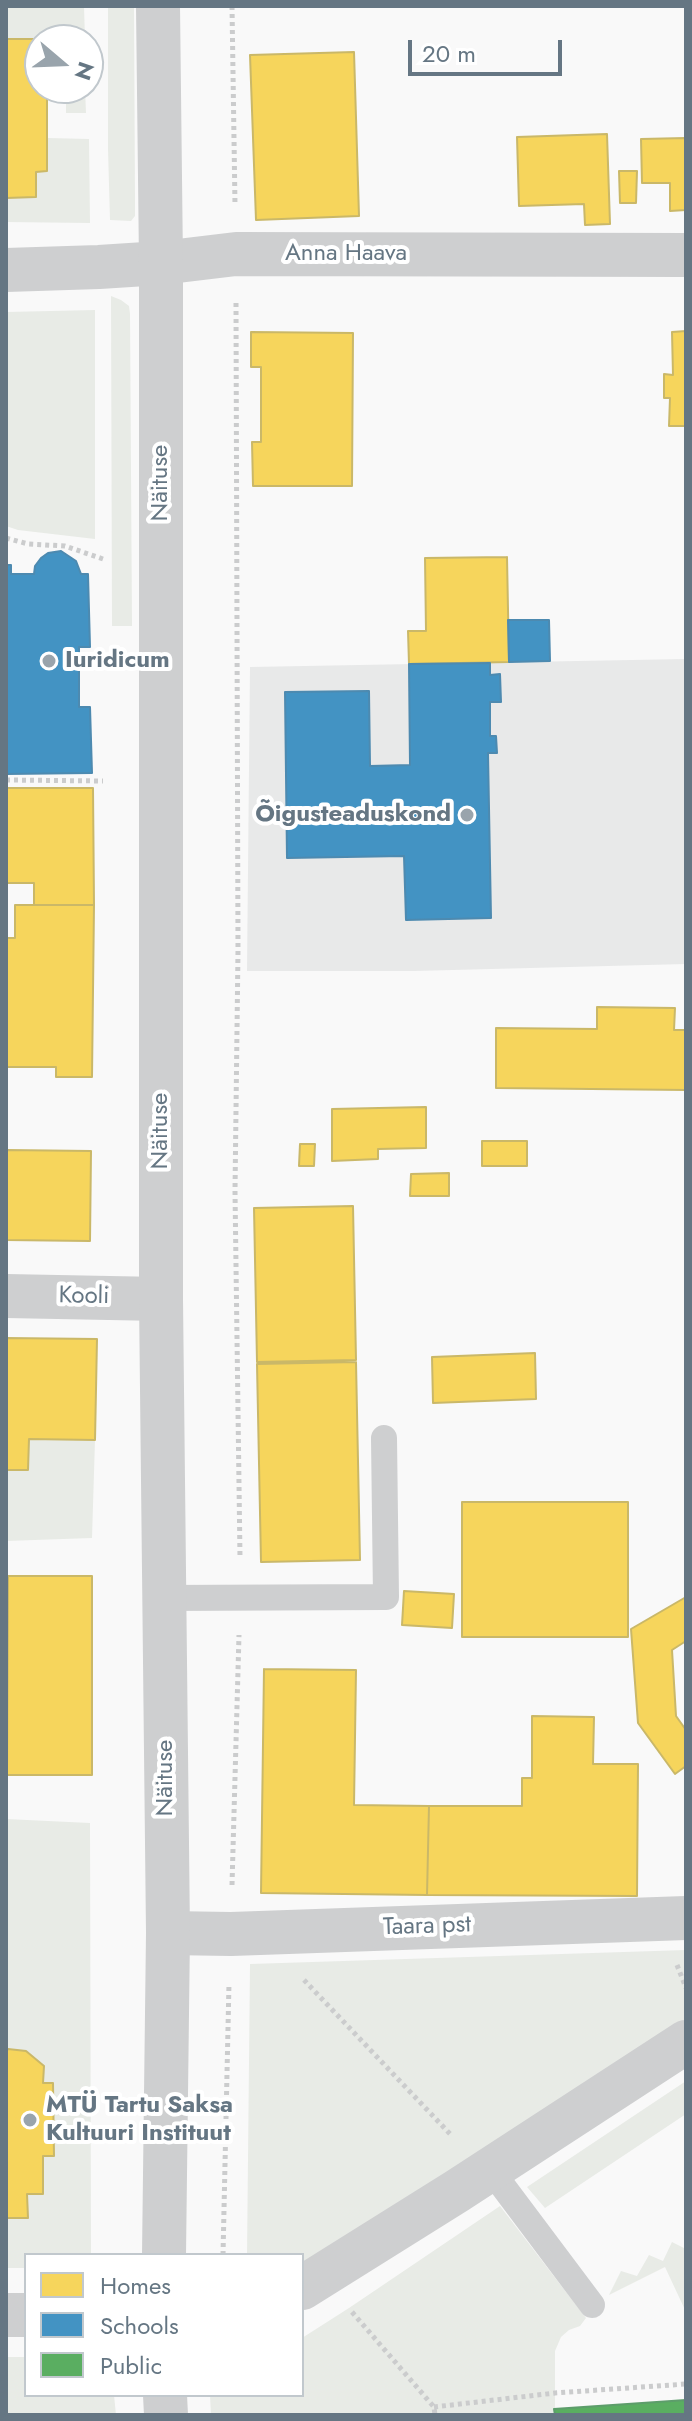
<!DOCTYPE html>
<meta charset="utf-8">
<style>
body{margin:0}
#map{position:relative;width:692px;height:2421px;overflow:hidden;background:#f9f9f9;font-family:Jost,sans-serif}
canvas{display:block}
.frame{position:absolute;inset:0;border:8px solid #657683;pointer-events:none}
.legend{position:absolute;left:24px;top:2253px;width:280px;height:144px;box-sizing:border-box;background:#fff;border:2px solid #c1c8cd;margin:0;padding:10px 14px;list-style:none;font-size:24px;color:#657683}
.legend li{display:flex;align-items:center;gap:16px;height:40px}
.legend b{width:40px;border:2px solid #c1c8cd}
.north{position:absolute;left:24px;top:24px;width:80px;height:80px;box-sizing:border-box;background:#fff;border:2px solid #c1c8cd;border-radius:50%;rotate:109deg;font-size:22px;font-weight:700;line-height:32px;text-align:center;color:#657683}
.north::after{content:'';display:block;margin:auto;width:28px;height:36px;background:#99a4ac;clip-path:polygon(50% 0,100% 100%,50% 72%,0 100%)}
.scale{position:absolute;left:408px;top:40px;width:154px;height:36px;box-sizing:border-box;border:4px solid #657683;border-top:0;padding-left:10px;font-size:24px;line-height:28px;white-space:nowrap;color:#657683;-webkit-text-stroke:6px #fff;paint-order:stroke}
</style>
<div id="map">
<canvas width="692" height="2421"></canvas>
<div class="frame"></div>
<ul class="legend">
<li><b style="height:22px;background:#f6d55c"></b>Homes</li>
<li><b style="height:22px;background:#4393c3"></b>Schools</li>
<li><b style="height:22px;background:#5aae61"></b>Public</li>
</ul>
<div class="north">N</div>
<div class="scale">20 m</div>
</div>
<script>
const context = document.querySelector('canvas').getContext('2d');
context.lineJoin = 'round';
function fill(path, color) {
  context.fillStyle = color;
  context.fill(path, 'evenodd');
}
function shape(rows) {
  const path = new Path2D();
  for (const r of rows) {
    path.moveTo(r[0], r[1]);
    for (let i = 2; i < r.length; i += 2) path.lineTo(r[i], r[i + 1]);
  }
  return path;
}
function trace(path, color, width, dash) {
  context.strokeStyle = color;
  context.lineWidth = width;
  context.lineCap = dash ? 'butt' : 'round';
  context.setLineDash(dash || []);
  context.stroke(path);
}
function write(font, color, halo, rows, align = 'center') {
  context.font = font + ' Jost,sans-serif';
  context.lineWidth = 8;
  context.setLineDash([]);
  context.textBaseline = 'middle';
  context.strokeStyle = halo;
  context.fillStyle = color;
  for (const [text, x, y, turn = 0] of rows) {
    context.save();
    context.translate(x, y);
    context.rotate((+turn || 0) * Math.PI / 180);
    context.textAlign = isNaN(turn) ? turn : align;
    if (halo) context.strokeText(text, 0, 0);
    context.fillText(text, 0, 0);
    context.restore();
  }
}
fill(shape([
 [686,659,686,964,414,971,247,971,250,667]
]), '#e8e9e9');
fill(shape([
 [6,6,84,6,85,40,6,39],
 [108,6,134,6,135,201,135,216,131,221,110,220,108,149],
 [66,88,85,88,86,113,66,113],
 [48,138,89,139,90,223,6,222,6,198,36,197,36,172,47,171],
 [111,296,121,300,129,306,130,314,132,626,112,626],
 [95,310,95,539,18,530,6,526,6,312],
 [6,1396,95,1440,92,1538,6,1541],
 [6,1819,90,1823,91,2255,26,2255,26,2268,6,2268,6,2116,43,2083,44,2066,26,2051,8,2049,6,2033],
 [686,1950,686,2020,302,2269,302,2255,247,2255,250,1964],
 [686,2081,686,2114,545,2208,527,2187],
 [500,2206,586,2318,580,2326,569,2330,561,2337,555,2351,555,2415,211,2415,210,2395,302,2395,302,2338,349,2308],
 [672,2242,686,2249,686,2312,665,2267,609,2295,621,2271,637,2276,649,2255,663,2261],
 [6,2357,26,2357,26,2395,114,2395,116,2415,6,2415]
]), '#e8ebe6');
const homes = shape([
 [6,39,33,39,34,75,40,75,40,88,47,88,47,171,36,172,36,197,6,198,6,39],
 [354,52,359,216,256,220,250,55,354,52],
 [607,134,610,224,585,225,584,204,519,206,517,137,607,134],
 [686,138,686,210,670,211,670,183,642,183,641,139,686,138],
 [619,171,637,171,636,203,620,203,619,171],
 [686,331,686,426,669,426,670,398,664,398,664,374,673,375,672,332,686,331],
 [251,332,353,333,352,486,253,486,252,442,261,442,261,367,251,367,251,332],
 [507,557,509,662,409,664,408,631,426,631,425,558,507,557],
 [6,788,93,788,94,905,34,905,34,883,6,883,6,788],
 [15,905,94,905,92,1077,56,1077,56,1067,6,1067,6,938,15,938,15,905],
 [597,1007,675,1008,674,1030,686,1030,686,1090,496,1088,496,1028,597,1029,597,1007],
 [426,1107,426,1148,378,1149,378,1159,332,1161,332,1109,426,1107],
 [482,1141,527,1141,527,1166,482,1166,482,1141],
 [300,1144,315,1144,314,1166,299,1166,300,1144],
 [6,1150,91,1151,90,1241,6,1240,6,1150],
 [449,1173,449,1196,410,1196,411,1174,449,1173],
 [353,1206,356,1360,257,1362,254,1208,353,1206],
 [6,1338,97,1339,95,1440,29,1439,28,1470,6,1470,6,1338],
 [535,1353,536,1399,433,1403,432,1357,535,1353],
 [356,1362,360,1560,261,1562,257,1364,356,1362],
 [462,1502,628,1502,628,1637,462,1637,462,1502],
 [8,1576,92,1576,92,1775,7,1775,8,1576],
 [404,1591,454,1594,452,1628,402,1625,404,1591],
 [686,1597,686,1641,672,1650,676,1716,686,1730,686,1766,675,1774,638,1723,631,1629,686,1597],
 [264,1669,356,1670,354,1805,429,1806,427,1895,261,1893,264,1669],
 [532,1716,594,1717,593,1764,638,1764,637,1896,427,1895,429,1806,522,1806,522,1778,532,1778,532,1716],
 [8,2049,26,2051,44,2066,43,2083,53,2083,54,2156,43,2156,43,2194,27,2194,28,2218,6,2218,6,2051,8,2049]
]);
fill(homes, '#f6d55c');
trace(homes, '#cab868', 2);
const schools = shape([
 [61,551,76,561,81,574,88,574,90,647,79,647,79,707,90,707,92,773,6,774,6,565,11,565,11,574,34,574,35,566,41,558,48,553,61,551],
 [508,620,549,620,550,661,509,662,508,620],
 [490,663,490,675,500,674,501,702,490,702,490,736,496,736,497,753,488,753,491,918,406,920,404,856,287,858,285,692,369,691,370,766,410,765,409,664,490,663]
]);
fill(schools, '#4393c3');
trace(schools, '#4d8ab0', 2);
const public = shape([
 [686,2400,686,2415,555,2415,554,2409,686,2400]
]);
fill(public, '#5aae61');
trace(public, '#5d9d6b', 2);
trace(shape([
 [232,6,235,205],
 [236,303,238,950,235,1191,240,1557],
 [6,538,28,544,65,546,103,559],
 [6,780,103,781],
 [232,1885,239,1635],
 [677,1965,686,1988],
 [304,1980,452,2136],
 [223,2255,229,1983],
 [352,2312,434,2407,435,2415],
 [434,2407,555,2393,686,2384]
]), '#cbcccd', 5, [4, 4]);
trace(shape([
 [164,1598,386,1597,384,1438],
 [490,2169,592,2305]
]), '#cecfd0', 26);
trace(shape([
 [6,270,99,267,161,263,236,254,686,255],
 [6,1296,161,1299],
 [168,1933,231,1934,686,1918],
 [302,2288,457,2191,686,2042],
 [6,2315,26,2315]
]), '#cecfd0', 44);
trace(shape([
 [158,6,161,263,161,1299,168,1933,164,2255],
 [165,2395,166,2415]
]), '#cecfd0', 44);
for (const [x, y, r, color] of [
 [49,661,8,"#99a4ac"],
 [467,815,8,"#99a4ac"],
 [30,2120,8,"#99a4ac"]
]) {
  const dot = new Path2D();
  dot.arc(x, y, r, 0, 2 * Math.PI);
  context.fillStyle = color;
  context.fill(dot);
  trace(dot, '#fff', 3);
}
write('24px', '#657683', '#fff', [
 ["Anna Haava",346,254],
 ["Näituse",161,483,-90],
 ["Näituse",161,1131,-90],
 ["Kooli",84,1297,1],
 ["Näituse",166,1778,-90],
 ["Taara pst",427,1927,-2]
]);
write('bold 24px', '#657683', '#fff', [
 ["Iuridicum",65,661],
 ["Õigusteaduskond",451,815,"right"],
 ["MTÜ Tartu Saksa",46,2106],
 ["Kultuuri Instituut",46,2134]
], 'left');
</script>
